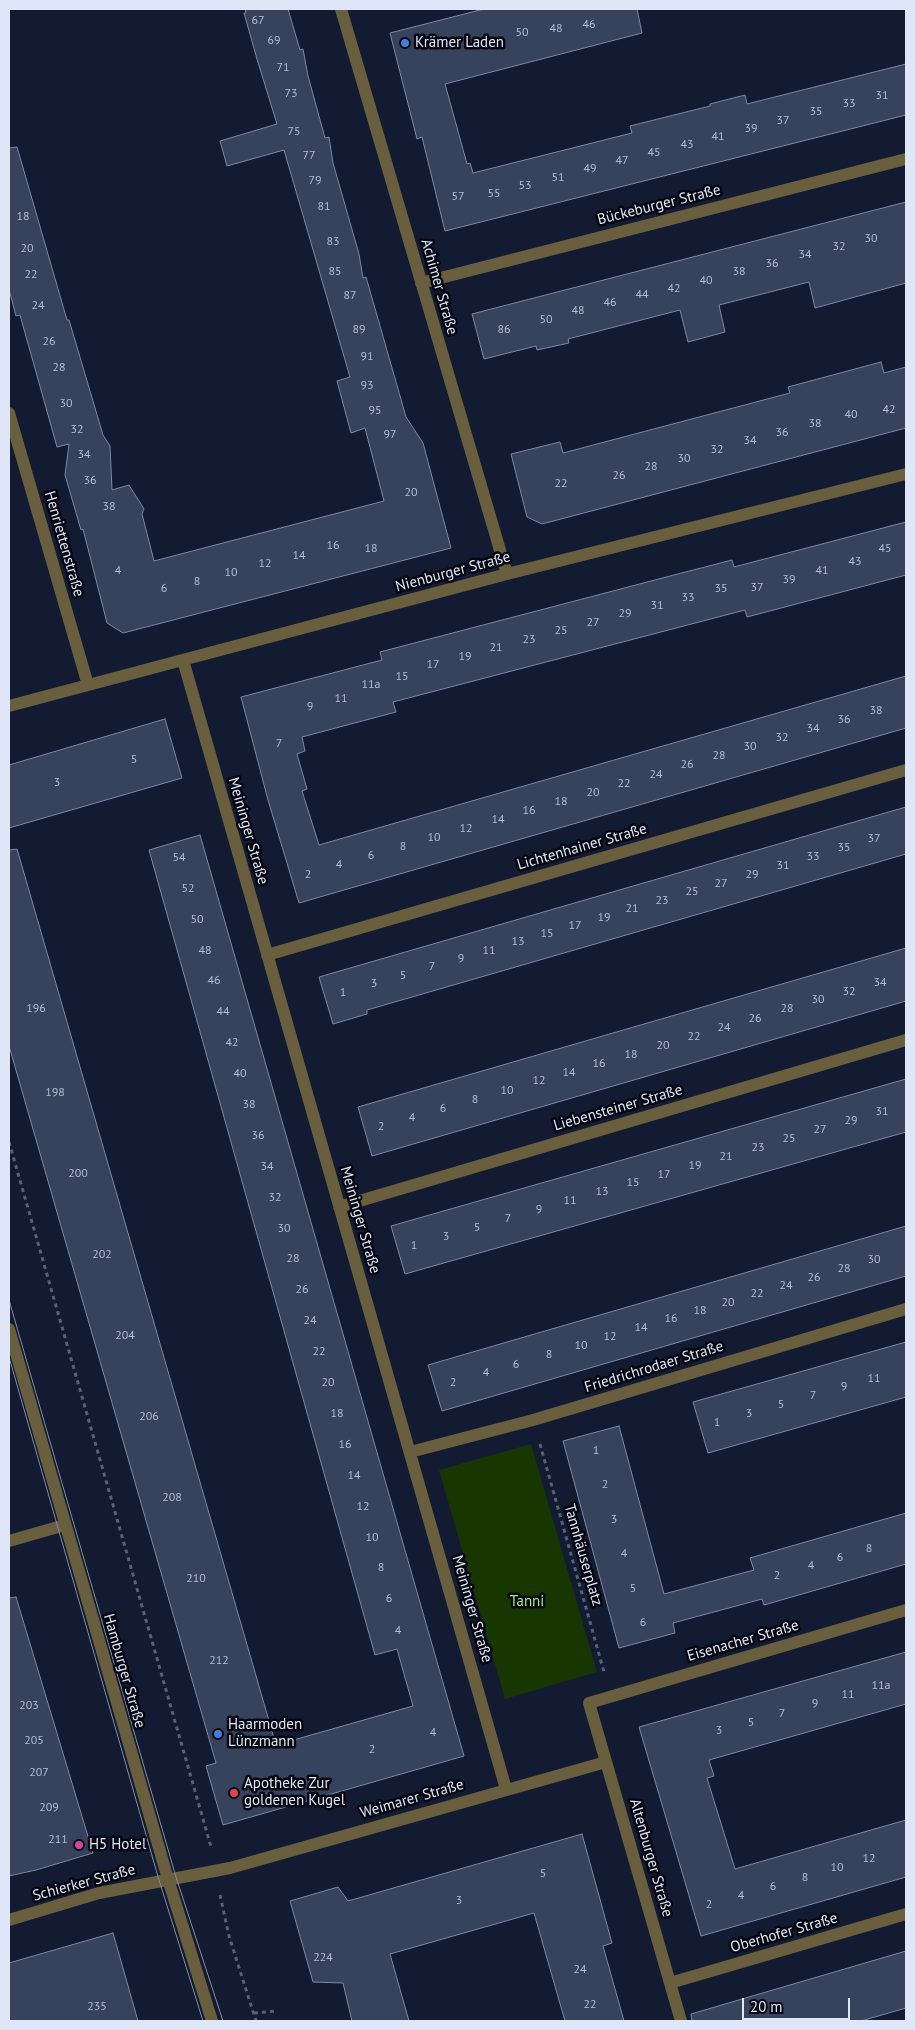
<!DOCTYPE html>
<meta charset="utf-8">
<style>
body{margin:0}
#map{position:relative;width:915px;height:2030px;overflow:hidden;background:#121b32;font-family:"PT Sans",sans-serif}
canvas{display:block}
.frame{position:absolute;inset:0;border:10px solid #dfe6f7;pointer-events:none}
.scale{position:absolute;left:742px;top:1998px;width:108px;height:22px;box-sizing:border-box;border:2px solid #dfe6f7;border-top:0;padding-left:6px;font-size:15px;line-height:18px;white-space:nowrap;color:#dfe6f7;-webkit-text-stroke:4px #040610;paint-order:stroke}
</style>
<div id="map">
<canvas width="915" height="2030"></canvas>
<div class="frame"></div>
<div class="scale">20 m</div>
</div>
<script>
const context = document.querySelector('canvas').getContext('2d');
context.lineJoin = 'round';
function fill(path, color) {
  context.fillStyle = color;
  context.fill(path, 'evenodd');
}
function shape(rows) {
  const path = new Path2D();
  for (const r of rows) {
    path.moveTo(r[0], r[1]);
    for (let i = 2; i < r.length; i += 2) path.lineTo(r[i], r[i + 1]);
  }
  return path;
}
function trace(path, color, width, dash) {
  context.strokeStyle = color;
  context.lineWidth = width;
  context.lineCap = dash ? 'butt' : 'round';
  context.setLineDash(dash || []);
  context.stroke(path);
}
function write(font, color, halo, rows, align = 'center') {
  context.font = font + ' "PT Sans",sans-serif';
  context.lineWidth = 5;
  context.setLineDash([]);
  context.textBaseline = 'middle';
  context.strokeStyle = halo;
  context.fillStyle = color;
  for (const [text, x, y, turn = 0] of rows) {
    context.save();
    context.translate(x, y);
    context.rotate((+turn || 0) * Math.PI / 180);
    context.textAlign = isNaN(turn) ? turn : align;
    if (halo) context.strokeText(text, 0, 0);
    context.fillText(text, 0, 0);
    context.restore();
  }
}
fill(shape([
 [531,1444,597,1672,505,1699,439,1470]
]), '#173600');
const building = shape([
 [245,9,288,9,300,50,303,49,308,76,325,138,329,137,333,163,359,254,363,278,366,277,406,417,423,443,451,548,123,633,107,623,83,529,81,530,65,475,69,444,57,447,20,315,16,316,9,289,9,148,17,147,67,320,69,320,103,435,110,446,112,490,129,485,144,509,142,514,154,561,384,501,365,428,351,433,337,381,350,377,284,150,227,166,220,141,277,124,257,59,244,13,246,13,245,9],
 [484,9,637,9,642,33,445,84,467,164,470,163,473,173,632,133,630,126,710,106,710,104,745,95,747,104,906,64,906,115,445,231,422,137,417,139,390,33,484,9],
 [906,202,906,283,815,308,809,282,719,305,725,332,688,342,680,310,568,339,569,343,537,350,536,346,484,359,472,314,906,202],
 [881,362,884,373,906,367,906,428,542,524,527,517,511,454,560,442,563,453,790,393,788,387,881,362],
 [906,522,906,575,747,617,745,610,393,702,396,712,302,737,305,751,297,754,307,789,302,791,319,845,906,676,906,728,299,903,268,800,241,697,382,660,380,652,674,575,732,560,734,567,906,522],
 [165,719,182,778,9,828,9,765,165,719],
 [906,807,906,854,367,1010,367,1014,333,1024,319,977,906,807],
 [200,835,464,1756,223,1825,206,1766,216,1763,9,1046,9,850,17,849,276,1745,413,1706,397,1649,375,1655,149,850,200,835],
 [906,948,906,1001,372,1156,358,1107,906,948],
 [906,1079,906,1132,405,1274,391,1226,906,1079],
 [906,1226,906,1276,442,1411,428,1365,906,1226],
 [906,1342,906,1397,708,1453,693,1402,906,1342],
 [619,1426,664,1594,754,1570,750,1558,906,1513,906,1564,764,1605,762,1599,673,1623,675,1633,619,1648,563,1441,619,1426],
 [16,1597,93,1853,36,1870,9,1876,9,1598,16,1597],
 [906,1652,906,1704,709,1760,714,1776,707,1778,735,1869,906,1820,906,1877,701,1936,639,1727,906,1652],
 [582,1834,612,1943,603,1946,624,2021,565,2021,534,1913,390,1954,409,2021,352,2021,343,1983,313,1982,290,1901,338,1887,348,1901,582,1834],
 [113,1933,138,2021,9,2021,9,1963,113,1933],
 [906,1951,906,2008,861,2021,692,2021,691,2014,906,1951]
]);
fill(building, '#37425c');
trace(building, '#7c89a7', 1);
trace(shape([
 [9,1142,211,1847],
 [540,1444,604,1672],
 [220,1895,229,1936,256,2021],
 [254,2013,276,2011]
]), '#576075', 3, [4, 4]);
trace(shape([
 [341,9,507,574],
 [421,283,906,159],
 [9,413,88,685],
 [183,660,506,1789],
 [9,706,507,574,906,474],
 [267,955,906,770],
 [339,1207,906,1040],
 [410,1452,533,1420,906,1309],
 [9,1541,65,1525],
 [9,1920,99,1893,230,1868,606,1762],
 [670,1983,906,1914],
 [681,2021,589,1703,906,1610]
]), '#695e3d', 12);
trace(shape([
 [9,1329,168,1879,212,2021]
]), '#695e3d', 12);
trace(shape([
 [9,1300,176,1877,223,2021],
 [9,1357,159,1880,203,2021]
]), '#858da1', 1);
for (const [x, y, r, color] of [
 [405,43,5,"#3f7fe0"],
 [218,1734,5,"#3f7fe0"],
 [234,1793,5,"#e0444e"],
 [79,1845,5,"#d1479c"]
]) {
  const dot = new Path2D();
  dot.arc(x, y, r, 0, 2 * Math.PI);
  context.fillStyle = color;
  context.fill(dot);
  trace(dot, '#040610', 2);
}
write('12px', '#b5bdd0', null, [
 ["67",258,21],
 ["46",589,25],
 ["48",556,29],
 ["50",522,33],
 ["69",274,41],
 ["71",283,68],
 ["73",291,94],
 ["31",882,96],
 ["33",849,104],
 ["35",816,112],
 ["37",783,121],
 ["39",751,129],
 ["75",294,132],
 ["41",718,137],
 ["43",687,145],
 ["45",654,153],
 ["77",309,156],
 ["47",622,161],
 ["49",590,169],
 ["51",558,178],
 ["79",315,181],
 ["53",525,186],
 ["55",494,194],
 ["57",458,197],
 ["81",324,207],
 ["18",23,217],
 ["30",871,239],
 ["83",333,242],
 ["32",839,247],
 ["20",27,249],
 ["34",805,255],
 ["36",772,264],
 ["85",335,272],
 ["38",739,272],
 ["22",31,275],
 ["40",706,281],
 ["42",674,289],
 ["44",642,295],
 ["87",350,296],
 ["46",610,303],
 ["24",38,306],
 ["48",578,311],
 ["50",546,320],
 ["89",359,330],
 ["86",504,330],
 ["26",49,342],
 ["91",367,357],
 ["28",59,368],
 ["93",367,386],
 ["30",66,404],
 ["42",889,410],
 ["95",375,411],
 ["40",851,415],
 ["38",815,424],
 ["32",77,430],
 ["36",782,433],
 ["97",390,435],
 ["34",750,441],
 ["32",717,450],
 ["34",84,455],
 ["30",684,459],
 ["28",651,467],
 ["26",619,476],
 ["36",90,481],
 ["22",561,484],
 ["20",411,493],
 ["38",109,507],
 ["16",333,546],
 ["18",371,549],
 ["45",885,549],
 ["14",299,556],
 ["43",855,562],
 ["12",265,564],
 ["4",118,571],
 ["41",822,571],
 ["10",231,573],
 ["39",789,580],
 ["8",197,582],
 ["37",757,588],
 ["6",164,589],
 ["35",721,589],
 ["33",688,598],
 ["31",657,606],
 ["29",625,614],
 ["27",593,623],
 ["25",561,631],
 ["23",529,640],
 ["21",496,648],
 ["19",465,657],
 ["17",433,665],
 ["15",402,677],
 ["11a",371,685],
 ["11",341,699],
 ["9",310,707],
 ["38",876,711],
 ["36",844,720],
 ["34",813,729],
 ["32",782,738],
 ["7",279,744],
 ["30",750,747],
 ["28",719,756],
 ["5",134,760],
 ["26",687,765],
 ["24",656,775],
 ["3",57,783],
 ["22",624,784],
 ["20",593,793],
 ["18",561,802],
 ["16",529,811],
 ["14",498,820],
 ["12",466,829],
 ["10",434,838],
 ["37",874,839],
 ["8",403,847],
 ["35",844,848],
 ["6",371,856],
 ["33",813,857],
 ["54",179,858],
 ["4",339,865],
 ["31",783,866],
 ["2",308,875],
 ["29",752,875],
 ["27",721,884],
 ["52",188,889],
 ["25",692,892],
 ["23",662,901],
 ["21",632,909],
 ["19",604,918],
 ["50",197,920],
 ["17",575,926],
 ["15",547,934],
 ["13",518,942],
 ["48",205,951],
 ["11",489,951],
 ["9",461,959],
 ["7",432,967],
 ["5",403,976],
 ["46",214,981],
 ["34",880,983],
 ["3",374,984],
 ["32",849,992],
 ["1",343,993],
 ["30",818,1000],
 ["196",36,1009],
 ["28",787,1009],
 ["44",223,1012],
 ["26",755,1019],
 ["24",724,1028],
 ["22",694,1037],
 ["42",232,1043],
 ["20",663,1046],
 ["18",631,1055],
 ["16",599,1064],
 ["14",569,1073],
 ["40",240,1074],
 ["12",539,1081],
 ["10",507,1091],
 ["198",55,1093],
 ["8",475,1100],
 ["38",249,1105],
 ["6",443,1109],
 ["31",882,1112],
 ["4",412,1118],
 ["29",851,1121],
 ["2",381,1127],
 ["27",820,1130],
 ["36",258,1136],
 ["25",789,1139],
 ["23",758,1148],
 ["21",726,1157],
 ["19",695,1166],
 ["34",267,1167],
 ["200",78,1174],
 ["17",664,1175],
 ["15",633,1183],
 ["13",602,1192],
 ["32",275,1198],
 ["11",570,1201],
 ["9",539,1210],
 ["7",508,1219],
 ["5",477,1228],
 ["30",284,1229],
 ["3",446,1237],
 ["1",414,1246],
 ["202",102,1255],
 ["28",293,1259],
 ["30",874,1260],
 ["28",844,1269],
 ["26",814,1278],
 ["24",786,1286],
 ["26",302,1290],
 ["22",757,1294],
 ["20",728,1303],
 ["18",700,1311],
 ["16",671,1319],
 ["24",310,1321],
 ["14",641,1328],
 ["204",125,1336],
 ["12",610,1337],
 ["10",581,1346],
 ["22",319,1352],
 ["8",549,1355],
 ["6",516,1365],
 ["4",486,1373],
 ["11",874,1379],
 ["20",328,1383],
 ["2",453,1383],
 ["9",844,1387],
 ["7",813,1396],
 ["5",781,1405],
 ["18",337,1414],
 ["3",749,1414],
 ["206",149,1417],
 ["1",717,1423],
 ["16",345,1445],
 ["1",596,1451],
 ["14",354,1476],
 ["2",605,1485],
 ["208",172,1498],
 ["12",363,1507],
 ["3",614,1520],
 ["10",372,1538],
 ["8",869,1549],
 ["4",624,1554],
 ["6",840,1558],
 ["4",811,1566],
 ["8",381,1568],
 ["2",777,1576],
 ["210",196,1579],
 ["5",633,1589],
 ["6",389,1599],
 ["6",643,1623],
 ["4",398,1631],
 ["212",219,1661],
 ["11a",881,1686],
 ["11",848,1695],
 ["9",815,1704],
 ["203",29,1706],
 ["7",782,1714],
 ["5",751,1723],
 ["3",719,1731],
 ["4",433,1733],
 ["205",34,1741],
 ["2",372,1750],
 ["207",39,1773],
 ["209",49,1808],
 ["211",58,1840],
 ["12",869,1859],
 ["10",837,1868],
 ["5",543,1874],
 ["8",805,1878],
 ["6",773,1887],
 ["4",741,1896],
 ["3",459,1901],
 ["2",709,1905],
 ["224",323,1958],
 ["24",580,1970],
 ["22",590,2005],
 ["235",97,2007]
]);
write('15px', '#dfe6f7', '#040610', [
 ["Krämer Laden",415,43],
 ["Haarmoden",228,1725],
 ["Lünzmann",228,1742],
 ["Apotheke Zur",244,1784],
 ["goldenen Kugel",244,1801],
 ["H5 Hotel",89,1845]
], 'left');
write('15px', '#dfe6f7', '#040610', [
 ["Bückeburger Straße",659,205,-14],
 ["Achimer Straße",439,287,74],
 ["Henriettenstraße",64,544,74],
 ["Nienburger Straße",453,572,-15],
 ["Meininger Straße",248,831,74],
 ["Lichtenhainer Straße",582,847,-16],
 ["Liebensteiner Straße",618,1108,-16],
 ["Meininger Straße",360,1220,74],
 ["Friedrichrodaer Straße",654,1367,-17],
 ["Tannhäuserplatz",583,1555,74],
 ["Meininger Straße",472,1609,74],
 ["Eisenacher Straße",743,1641,-16],
 ["Hamburger Straße",124,1671,74],
 ["Weimarer Straße",412,1799,-16],
 ["Altenburger Straße",651,1858,74],
 ["Schierker Straße",84,1883,-15],
 ["Oberhofer Straße",784,1933,-16]
]);
write('15px', '#a8e685', '#040610', [
 ["Tanni",527,1602]
]);
</script>
